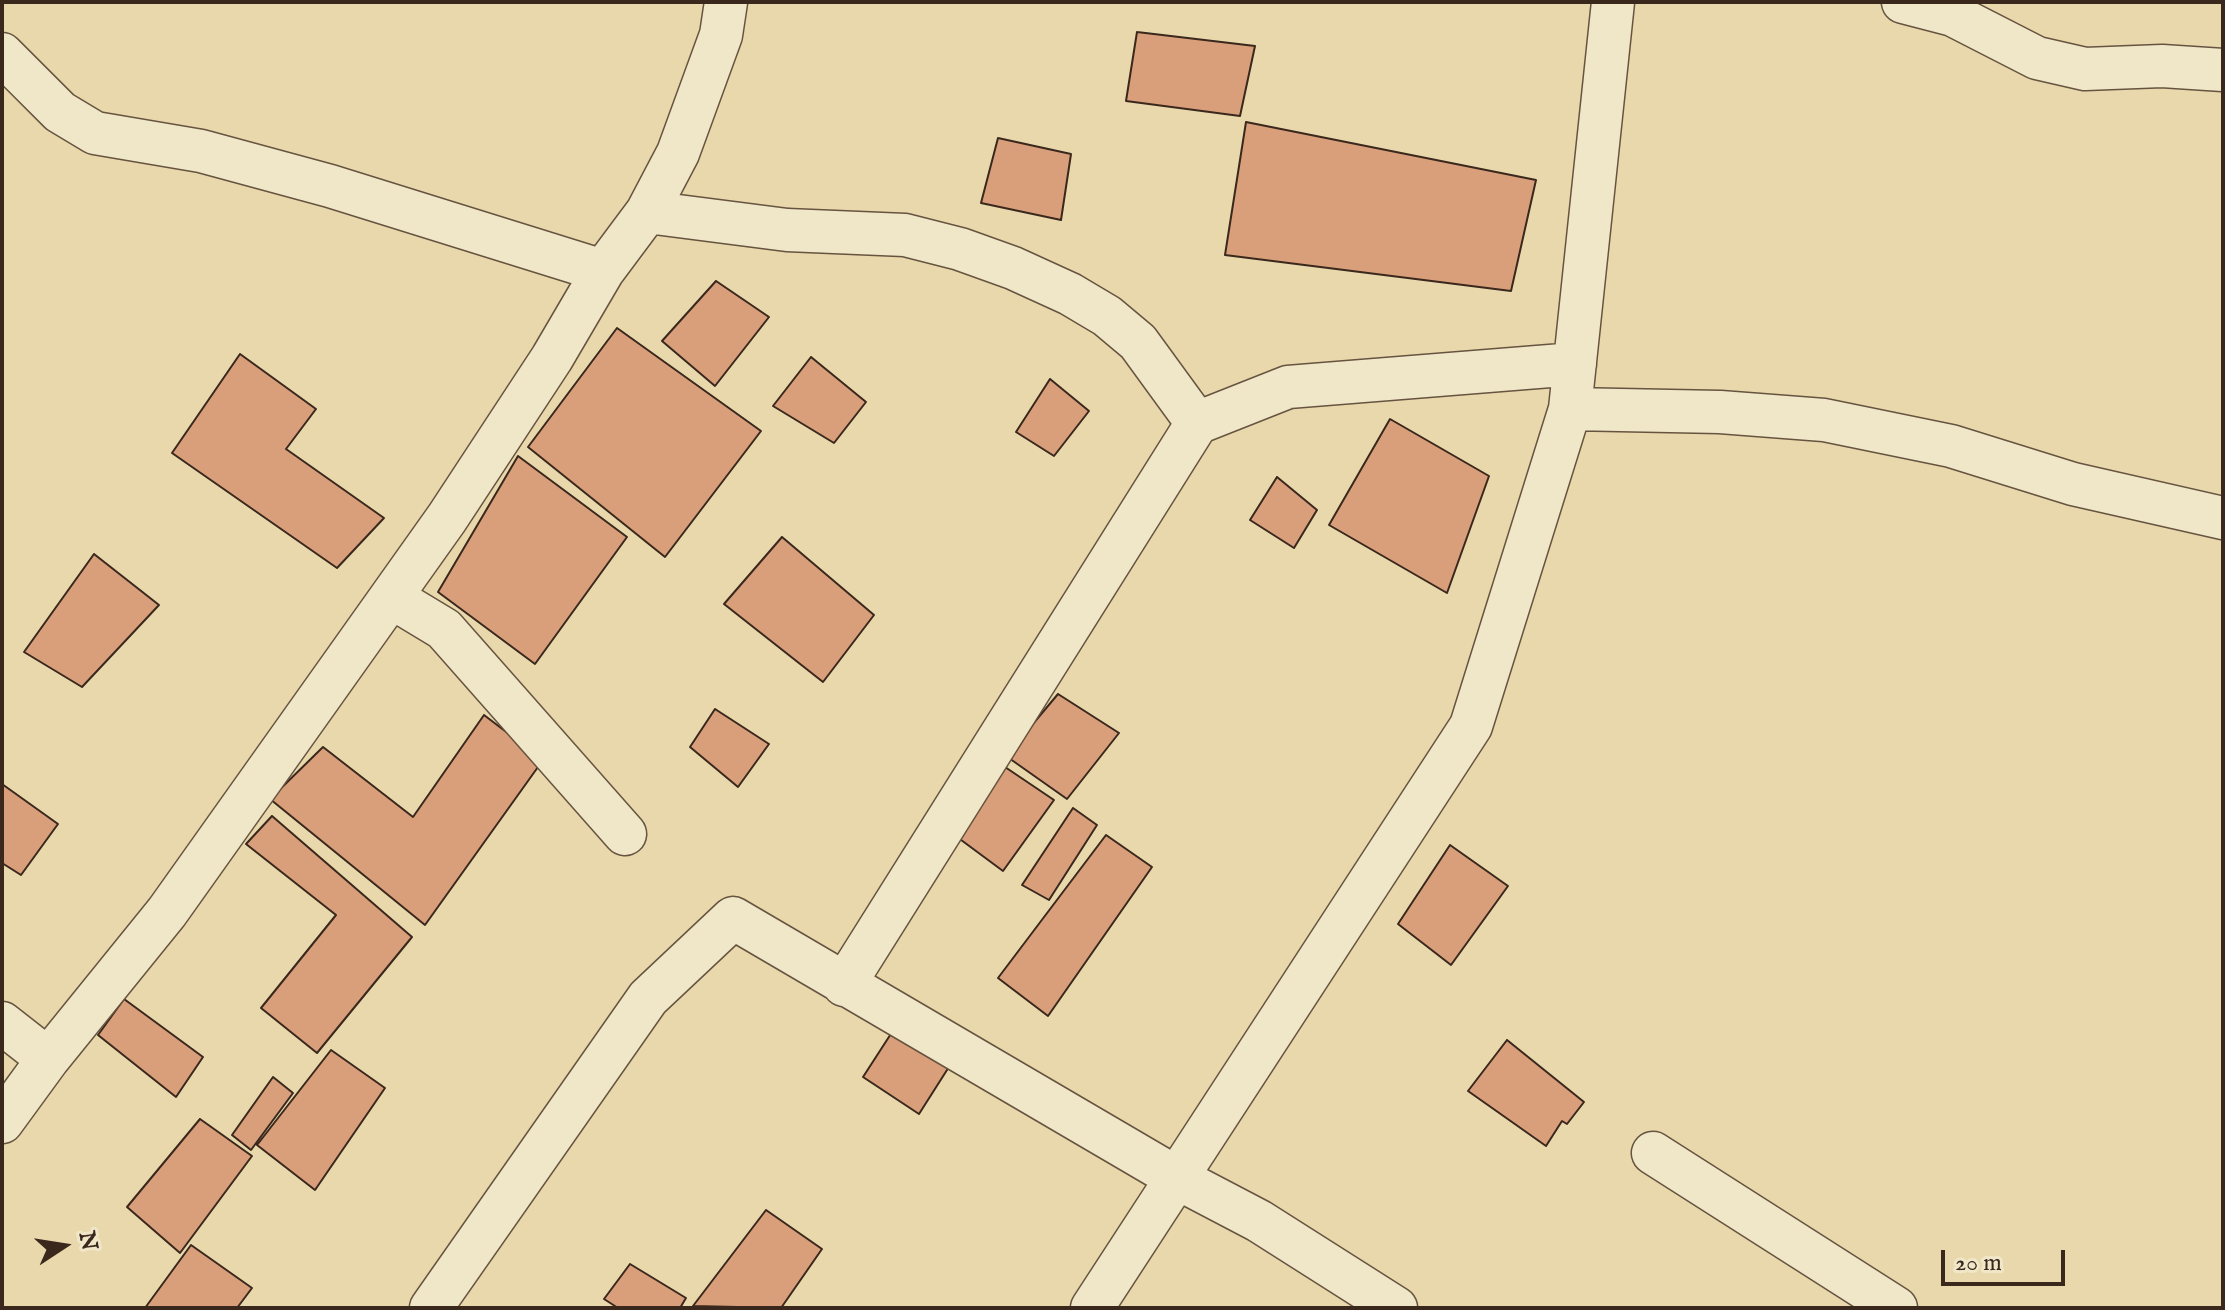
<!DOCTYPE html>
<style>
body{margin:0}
#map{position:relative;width:2225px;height:1310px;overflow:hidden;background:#e8d8ab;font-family:"IM FELL English",serif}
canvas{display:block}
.frame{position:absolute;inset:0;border:4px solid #3a281d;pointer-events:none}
.north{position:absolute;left:24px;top:1206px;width:80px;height:80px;-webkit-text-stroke:6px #f0e6c8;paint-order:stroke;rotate:78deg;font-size:22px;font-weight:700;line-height:32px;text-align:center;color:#3a281d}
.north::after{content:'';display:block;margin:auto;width:28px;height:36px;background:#3a281d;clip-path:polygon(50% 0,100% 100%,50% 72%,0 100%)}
.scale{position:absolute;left:1941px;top:1250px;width:124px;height:36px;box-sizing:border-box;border:4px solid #3a281d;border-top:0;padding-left:10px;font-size:24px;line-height:28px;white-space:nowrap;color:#3a281d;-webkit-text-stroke:6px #f0e6c8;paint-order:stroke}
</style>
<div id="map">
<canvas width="2225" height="1310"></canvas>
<div class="frame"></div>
<div class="north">N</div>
<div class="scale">20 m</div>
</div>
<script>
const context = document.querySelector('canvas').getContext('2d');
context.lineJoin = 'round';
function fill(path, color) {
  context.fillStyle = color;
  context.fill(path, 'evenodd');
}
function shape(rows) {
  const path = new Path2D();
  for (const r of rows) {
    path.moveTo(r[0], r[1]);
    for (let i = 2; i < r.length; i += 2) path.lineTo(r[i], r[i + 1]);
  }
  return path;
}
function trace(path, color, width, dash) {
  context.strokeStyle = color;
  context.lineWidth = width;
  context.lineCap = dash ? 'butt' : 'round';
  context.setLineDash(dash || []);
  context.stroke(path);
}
const building = shape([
 [1137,32,1255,46,1240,116,1126,101,1137,32],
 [1246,122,1536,180,1511,291,1225,255,1246,122],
 [998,138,1071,154,1061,220,981,203,998,138],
 [716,281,769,317,715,386,662,341,716,281],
 [617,328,761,431,665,557,528,447,617,328],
 [240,354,316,409,286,449,384,518,337,568,172,453,240,354],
 [811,357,866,402,834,443,773,406,811,357],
 [1050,379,1089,411,1054,456,1016,432,1050,379],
 [1390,419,1489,476,1447,593,1329,525,1390,419],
 [518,456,627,537,535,664,438,592,518,456],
 [1277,477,1317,510,1294,548,1250,520,1277,477],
 [782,537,874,615,823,682,724,604,782,537],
 [94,554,159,605,82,687,24,652,94,554],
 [1058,694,1119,733,1067,799,1006,756,1058,694],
 [715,709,769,744,738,787,690,747,715,709],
 [484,715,543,760,425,925,270,799,323,747,413,817,484,715],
 [1005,767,1054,800,1003,871,953,834,1005,767],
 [2,784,58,824,21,875,2,863,2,784],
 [1073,808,1097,825,1049,900,1022,885,1073,808],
 [272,816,412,937,317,1053,261,1008,336,915,246,844,272,816],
 [1106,835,1152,867,1048,1016,998,978,1106,835],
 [1450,845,1508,886,1451,965,1398,924,1450,845],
 [124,999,203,1057,176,1097,98,1035,124,999],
 [896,1026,954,1059,919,1114,863,1077,896,1026],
 [1507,1040,1584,1102,1567,1124,1562,1121,1546,1146,1468,1091,1507,1040],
 [331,1050,385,1088,315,1190,257,1145,331,1050],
 [273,1077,293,1093,251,1150,232,1135,273,1077],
 [200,1119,252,1156,180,1253,127,1207,200,1119],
 [766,1210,822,1249,781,1308,693,1306,766,1210],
 [191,1245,252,1288,237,1308,145,1308,191,1245],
 [630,1264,686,1298,680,1308,618,1308,604,1299,630,1264]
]);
fill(building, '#d99f7b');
trace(building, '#3a281d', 2);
const minor = shape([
 [1903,2,1953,15,2037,58,2085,69,2162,66,2223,70],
 [2,54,60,112,95,133,201,151,330,186,603,271],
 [647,212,787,230,905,235,960,249,1013,268,1070,294,1107,316,1138,342,1197,423],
 [1570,409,1720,412,1824,420,1951,446,2073,484,2223,518],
 [391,597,444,629,625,834],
 [844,985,1197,423,1288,387,1575,364],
 [2,1023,48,1059],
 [2,1122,48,1059,167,912,447,518,552,358,603,271,647,212,678,153,721,35,726,2],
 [1653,1153,1896,1308],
 [431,1308,648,998,733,918,1177,1178,1259,1221,1396,1308],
 [1092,1308,1471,726,1570,409,1613,2]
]);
trace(minor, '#665440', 45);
trace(minor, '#f0e6c8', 42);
</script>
